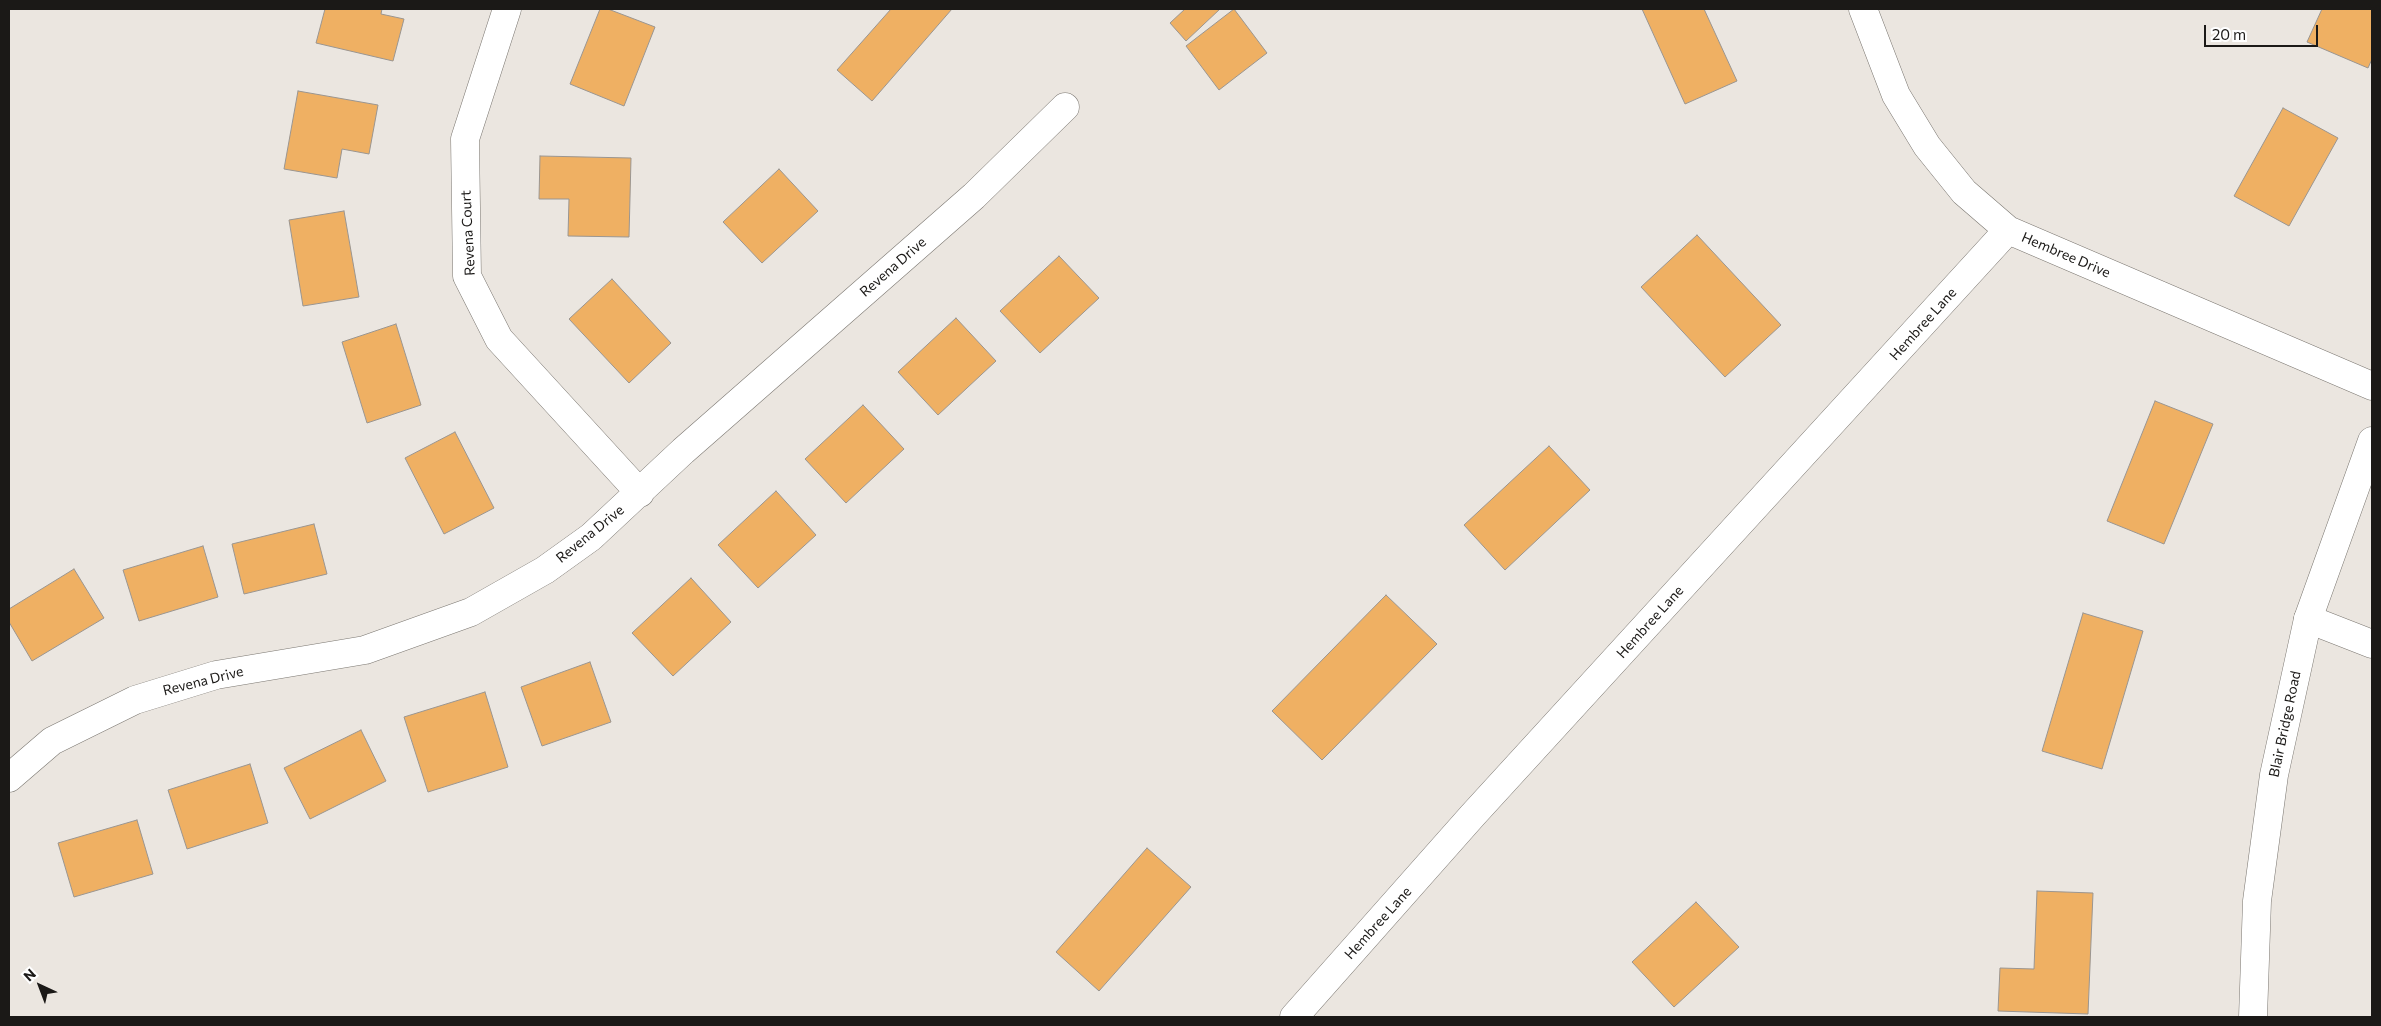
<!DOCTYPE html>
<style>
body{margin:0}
#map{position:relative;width:2381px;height:1026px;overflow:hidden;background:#ebe6e0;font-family:Commissioner,sans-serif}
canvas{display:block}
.frame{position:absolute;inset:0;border:10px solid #1b1917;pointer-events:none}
.north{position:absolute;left:15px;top:961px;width:50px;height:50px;-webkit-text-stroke:4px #fff;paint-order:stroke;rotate:317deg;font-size:14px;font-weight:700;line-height:20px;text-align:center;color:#1b1917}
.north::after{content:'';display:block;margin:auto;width:18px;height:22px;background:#1b1917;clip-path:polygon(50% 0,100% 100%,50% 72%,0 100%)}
.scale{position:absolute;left:2204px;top:25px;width:114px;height:22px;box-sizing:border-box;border:2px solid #1b1917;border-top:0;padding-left:6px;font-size:15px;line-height:18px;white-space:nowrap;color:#1b1917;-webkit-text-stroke:4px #fff;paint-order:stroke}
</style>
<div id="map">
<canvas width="2381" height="1026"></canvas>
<div class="frame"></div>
<div class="north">N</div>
<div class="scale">20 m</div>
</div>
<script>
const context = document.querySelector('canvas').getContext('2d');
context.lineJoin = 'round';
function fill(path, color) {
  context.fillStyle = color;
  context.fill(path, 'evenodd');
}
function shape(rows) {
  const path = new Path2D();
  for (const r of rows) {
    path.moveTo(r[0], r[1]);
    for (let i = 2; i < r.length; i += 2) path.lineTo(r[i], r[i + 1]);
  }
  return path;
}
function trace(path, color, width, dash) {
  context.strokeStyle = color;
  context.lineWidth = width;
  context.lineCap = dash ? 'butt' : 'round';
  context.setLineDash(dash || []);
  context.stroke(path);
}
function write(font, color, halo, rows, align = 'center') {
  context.font = font + ' Commissioner,sans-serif';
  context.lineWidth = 4;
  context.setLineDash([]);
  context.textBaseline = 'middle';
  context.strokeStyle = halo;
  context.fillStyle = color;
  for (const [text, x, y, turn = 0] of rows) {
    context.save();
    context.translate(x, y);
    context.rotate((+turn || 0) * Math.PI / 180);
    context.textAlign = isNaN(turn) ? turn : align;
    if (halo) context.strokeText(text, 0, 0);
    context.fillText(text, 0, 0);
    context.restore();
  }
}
const building = shape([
 [325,9,382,9,381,14,404,19,393,61,316,43,325,9],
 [600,9,608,9,655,27,624,106,570,84,600,9],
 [891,9,952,9,872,101,837,70,891,9],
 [1185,9,1220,9,1186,41,1170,23,1185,9],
 [1234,9,1267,53,1219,90,1186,46,1234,9],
 [1642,9,1704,9,1737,81,1685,104,1642,9],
 [2322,9,2372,9,2372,59,2368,68,2307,42,2322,9],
 [298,91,378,105,369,154,342,149,337,178,284,169,298,91],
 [2283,108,2338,138,2289,226,2234,196,2283,108],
 [540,156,631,158,629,237,568,236,569,199,539,199,540,156],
 [779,169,818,211,762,263,723,222,779,169],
 [344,211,359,297,303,306,289,220,344,211],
 [1697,235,1781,325,1725,377,1641,287,1697,235],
 [1059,256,1099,298,1040,353,1000,311,1059,256],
 [612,279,671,343,629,383,569,319,612,279],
 [956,318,996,361,938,415,898,372,956,318],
 [396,324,421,405,367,423,342,342,396,324],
 [2155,401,2213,424,2164,544,2107,521,2155,401],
 [863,405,904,449,846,503,805,459,863,405],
 [455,432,494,508,444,534,405,458,455,432],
 [1549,446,1590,490,1505,570,1464,525,1549,446],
 [776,491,816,535,758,588,718,545,776,491],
 [314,524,327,574,244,594,232,544,314,524],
 [203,546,218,597,139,621,123,570,203,546],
 [74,569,104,618,32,661,9,622,9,609,74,569],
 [691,578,731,622,673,676,632,633,691,578],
 [1386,595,1437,644,1322,760,1272,711,1386,595],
 [2083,613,2143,631,2102,769,2042,751,2083,613],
 [590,662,611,722,542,746,521,687,590,662],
 [485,692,508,767,428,792,404,717,485,692],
 [361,730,386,781,310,819,284,768,361,730],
 [250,764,268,823,187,849,168,790,250,764],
 [137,820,153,874,74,897,58,843,137,820],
 [1147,848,1191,887,1099,991,1056,952,1147,848],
 [2037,891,2093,893,2088,1014,1998,1011,2000,968,2034,969,2037,891],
 [1696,902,1739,947,1674,1007,1632,962,1696,902]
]);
fill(building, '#efb063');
trace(building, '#9a9590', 1);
const minor = shape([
 [507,9,465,139,467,276,499,339,640,493],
 [1863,9,1896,95,1927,146,1964,192,2008,230,2372,386],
 [2308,619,2372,644],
 [9,778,52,741,135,700,216,675,365,650,471,612,545,570,591,537,683,451,974,196,1065,107],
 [1294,1017,1472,816,2008,230]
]);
const tertiary = shape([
 [2253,1017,2257,901,2274,775,2308,619,2372,441]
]);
trace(minor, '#7b7771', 29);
trace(tertiary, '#7b7771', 29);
trace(minor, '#fff', 28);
trace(tertiary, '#fff', 28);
write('14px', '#1b1917', '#fff', [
 ["Revena Court",468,233,-93],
 ["Hembree Drive",2066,255,23],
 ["Revena Drive",893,267,-41],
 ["Hembree Lane",1923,324,-48],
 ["Revena Drive",590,534,-39],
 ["Hembree Lane",1650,622,-48],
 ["Revena Drive",203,681,-14],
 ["Blair Bridge Road",2285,724,-78],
 ["Hembree Lane",1378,923,-48]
]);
</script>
